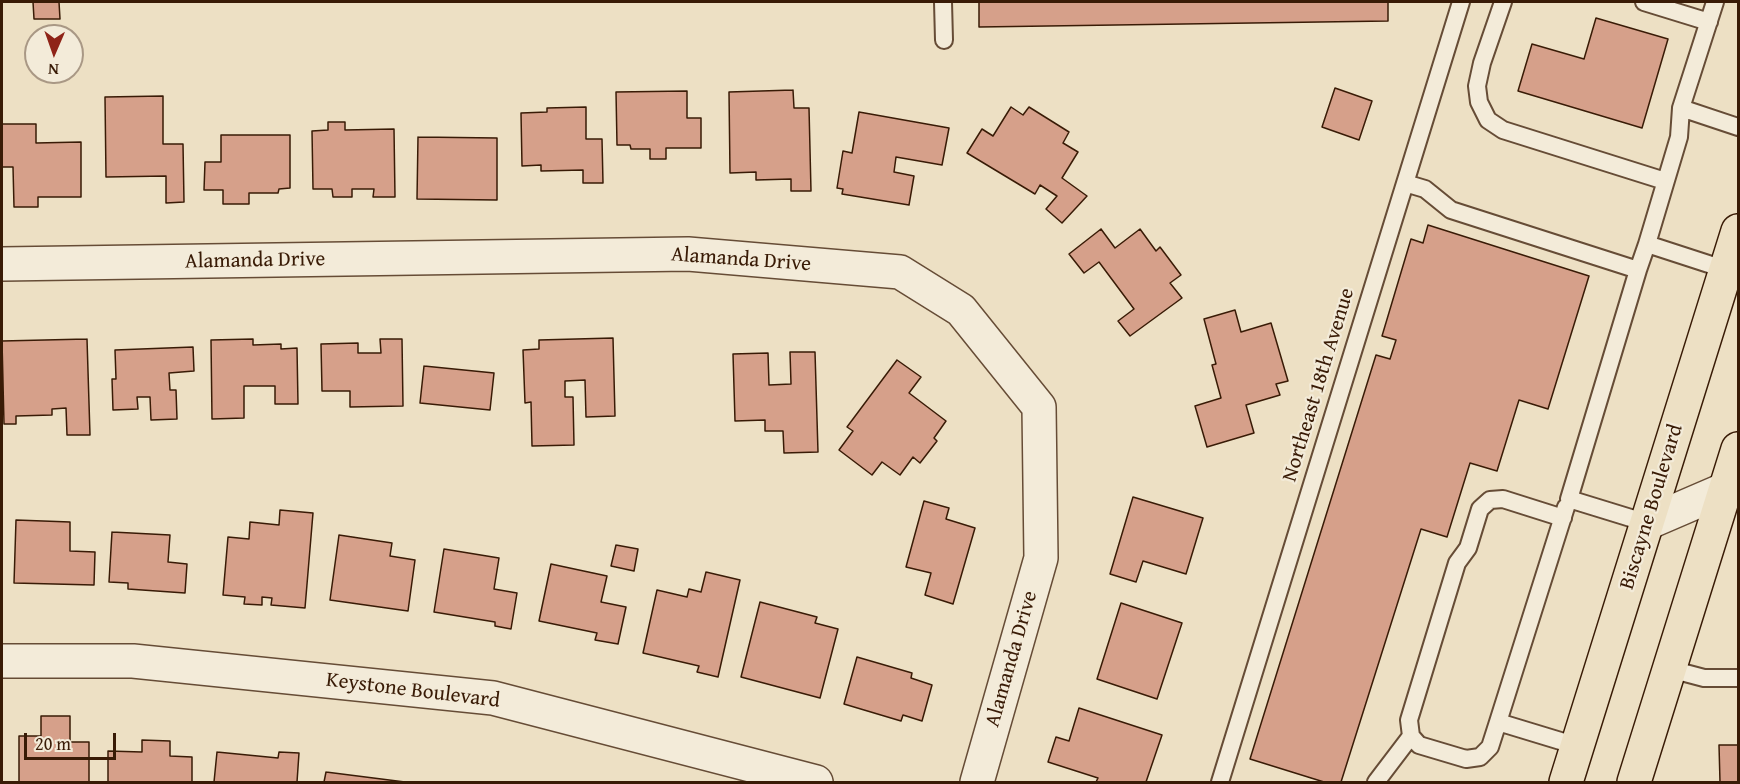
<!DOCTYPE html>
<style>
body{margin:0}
#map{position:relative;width:1740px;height:784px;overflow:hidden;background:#ede0c4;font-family:"Gentium Book Plus",serif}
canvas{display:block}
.frame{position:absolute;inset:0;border:3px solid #391b06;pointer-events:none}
.north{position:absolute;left:24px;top:24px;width:60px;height:60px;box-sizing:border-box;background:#f3ebd9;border:2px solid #a99885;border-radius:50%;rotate:182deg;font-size:16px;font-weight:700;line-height:24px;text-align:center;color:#391b06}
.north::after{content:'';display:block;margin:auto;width:21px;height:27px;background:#8f2418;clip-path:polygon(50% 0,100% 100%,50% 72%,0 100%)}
.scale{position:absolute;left:24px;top:733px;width:92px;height:27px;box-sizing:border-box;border:3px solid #391b06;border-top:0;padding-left:8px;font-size:18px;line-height:21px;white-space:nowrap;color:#391b06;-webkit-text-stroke:4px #f3ebd9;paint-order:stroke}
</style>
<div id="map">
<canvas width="1740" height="784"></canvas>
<div class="frame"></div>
<div class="north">N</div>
<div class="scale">20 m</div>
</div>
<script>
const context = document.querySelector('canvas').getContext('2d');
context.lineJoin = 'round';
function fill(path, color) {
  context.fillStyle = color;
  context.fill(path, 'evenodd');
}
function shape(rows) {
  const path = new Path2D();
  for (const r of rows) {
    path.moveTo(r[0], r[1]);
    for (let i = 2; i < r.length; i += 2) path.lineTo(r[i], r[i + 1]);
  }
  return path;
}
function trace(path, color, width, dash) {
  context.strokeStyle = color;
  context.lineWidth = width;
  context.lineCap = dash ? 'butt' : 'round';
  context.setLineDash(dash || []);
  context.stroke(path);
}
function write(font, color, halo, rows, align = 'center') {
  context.font = font + ' "Gentium Book Plus",serif';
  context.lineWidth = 4.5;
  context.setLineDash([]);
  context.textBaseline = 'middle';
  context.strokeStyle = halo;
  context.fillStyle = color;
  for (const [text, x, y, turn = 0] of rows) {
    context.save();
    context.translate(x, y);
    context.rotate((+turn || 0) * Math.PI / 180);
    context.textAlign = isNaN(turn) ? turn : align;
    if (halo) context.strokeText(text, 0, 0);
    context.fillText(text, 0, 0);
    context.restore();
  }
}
const building = shape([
 [33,2,59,2,60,19,34,19,33,2],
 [979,2,1388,2,1388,21,979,27,979,2],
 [1596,18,1668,39,1642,128,1518,91,1532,44,1584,59,1596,18],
 [1335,88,1372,101,1359,140,1322,127,1335,88],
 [793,90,794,108,809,108,811,191,791,191,791,179,756,180,756,172,730,173,729,92,793,90],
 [687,91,687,118,701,118,701,148,666,148,666,159,650,159,650,149,631,149,630,145,617,145,616,92,687,91],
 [163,96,163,144,183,144,184,202,166,203,166,176,106,177,105,97,163,96],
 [586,107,586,139,602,139,603,183,583,183,583,170,541,171,541,165,522,166,521,113,547,112,547,108,586,107],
 [1011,107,1023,115,1029,107,1069,132,1063,143,1078,152,1062,178,1087,196,1062,223,1046,209,1057,196,1040,185,1035,194,967,153,982,129,993,136,1011,107],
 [859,112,949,128,942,165,896,157,894,172,914,176,909,205,842,194,843,189,837,188,843,151,852,153,859,112],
 [328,122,345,122,345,130,394,129,395,197,373,197,374,189,352,189,352,197,333,197,332,189,313,189,312,131,328,130,328,122],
 [2,124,36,124,36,143,81,142,81,197,38,197,38,207,14,207,13,167,2,167,2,124],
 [221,135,290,135,290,188,279,189,278,193,249,193,249,204,223,204,223,190,204,190,205,162,221,162,221,135],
 [418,137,497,138,497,200,417,199,418,137],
 [1428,225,1589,276,1548,409,1519,400,1497,471,1470,463,1447,537,1421,529,1341,782,1324,782,1250,759,1376,355,1390,359,1396,340,1382,336,1411,239,1423,243,1428,225],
 [1101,229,1115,248,1140,229,1156,251,1160,247,1181,275,1170,283,1182,298,1130,336,1118,321,1134,309,1099,262,1084,273,1069,254,1101,229],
 [1235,310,1241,332,1271,323,1288,381,1276,384,1280,395,1246,405,1254,433,1207,447,1195,406,1221,398,1212,365,1216,364,1204,319,1235,310],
 [613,338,615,416,586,417,585,380,565,381,565,397,573,397,574,445,532,446,531,402,525,403,523,350,539,349,539,340,613,338],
 [87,339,90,435,67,435,66,408,52,409,52,415,16,416,16,424,4,424,2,341,87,339],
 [253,339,253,345,281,344,281,349,297,348,298,404,275,404,275,386,244,386,244,418,212,419,211,340,253,339],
 [380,339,402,339,403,406,350,407,350,391,322,391,321,344,358,343,358,353,381,353,380,339],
 [193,347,194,371,169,373,170,390,176,390,177,419,151,420,150,397,137,397,138,409,113,410,112,379,116,379,115,350,193,347],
 [790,352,815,352,818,452,784,453,783,431,765,431,765,420,735,421,733,354,768,353,769,385,791,384,790,352],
 [897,360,921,377,909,393,946,421,934,438,937,441,920,463,913,457,900,475,882,462,872,475,839,450,853,431,847,427,897,360],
 [424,366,494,373,490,410,420,403,424,366],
 [1133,497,1203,518,1186,574,1143,561,1136,582,1110,574,1133,497],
 [924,501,949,508,946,519,975,528,953,604,925,595,931,573,906,567,924,501],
 [280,510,313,513,305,608,271,605,272,598,262,597,262,605,244,604,245,597,223,595,228,537,249,539,250,522,279,525,280,510],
 [16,520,70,522,70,551,95,552,94,585,14,583,16,520],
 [112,532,170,535,168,562,187,564,185,593,128,589,128,583,109,582,112,532],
 [339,535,392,543,390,556,415,560,408,611,330,600,339,535],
 [616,545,638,549,634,571,611,566,616,545],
 [444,549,499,558,494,589,517,593,511,629,495,626,495,622,434,612,444,549],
 [551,564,607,576,601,602,626,607,618,644,595,640,597,633,539,621,551,564],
 [706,572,740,580,718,677,697,672,699,666,643,653,657,590,687,597,689,589,701,592,706,572],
 [760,602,817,617,815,623,838,629,820,698,741,677,760,602],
 [1121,603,1182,623,1157,699,1097,679,1121,603],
 [857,657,912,673,911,678,932,685,922,721,903,715,901,721,844,704,857,657],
 [1079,708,1162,735,1146,782,1096,782,1098,778,1048,762,1056,737,1069,741,1079,708],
 [41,716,70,716,70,742,89,742,89,782,19,782,19,736,41,736,41,716],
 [142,740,170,741,170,756,192,757,192,782,108,782,108,751,142,752,142,740],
 [1719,745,1738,745,1738,782,1720,782,1719,745],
 [217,752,278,758,279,752,299,753,297,782,214,782,217,752],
 [326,772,405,782,324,782,326,772]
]);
fill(building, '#d6a08a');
trace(building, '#391b06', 1.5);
const service = shape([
 [943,2,944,40],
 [1503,2,1482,63,1477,86,1479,102,1488,120,1503,130,1665,181],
 [1644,2,1709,22],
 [1715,2,1681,108,1679,137,1647,244,1727,270],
 [1681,108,1738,127],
 [1405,183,1425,189,1451,210,1638,270,1647,244],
 [1638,270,1569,499,1647,523],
 [1566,507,1498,722,1577,746],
 [1670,669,1704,678,1738,678],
 [1498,722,1490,747,1480,757,1466,759,1419,745,1411,736,1409,720,1457,563,1468,548,1480,509,1490,500,1503,499,1563,518],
 [1220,782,1461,2],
 [1376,782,1411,736]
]);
const minor = shape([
 [2,264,688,254,900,272,961,310,1039,407,1041,558,977,782],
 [1647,523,1726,489,1738,489],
 [2,661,133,661,493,698,816,782]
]);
const primary = shape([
 [1566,782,1738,231],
 [1634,782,1738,449]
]);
trace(service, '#664c36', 20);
trace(minor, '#664c36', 36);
trace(primary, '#391b06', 36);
trace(service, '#f3ebd9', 16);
trace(minor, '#f3ebd9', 33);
trace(primary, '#ede0c4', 33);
write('21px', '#391b06', '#f3ebd9', [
 ["Alamanda Drive",741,260,4],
 ["Alamanda Drive",255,261,-1],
 ["Northeast 18th Avenue",1319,385,-73],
 ["Biscayne Boulevard",1652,507,-73],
 ["Alamanda Drive",1012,659,-74],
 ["Keystone Boulevard",413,691,7]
]);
</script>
